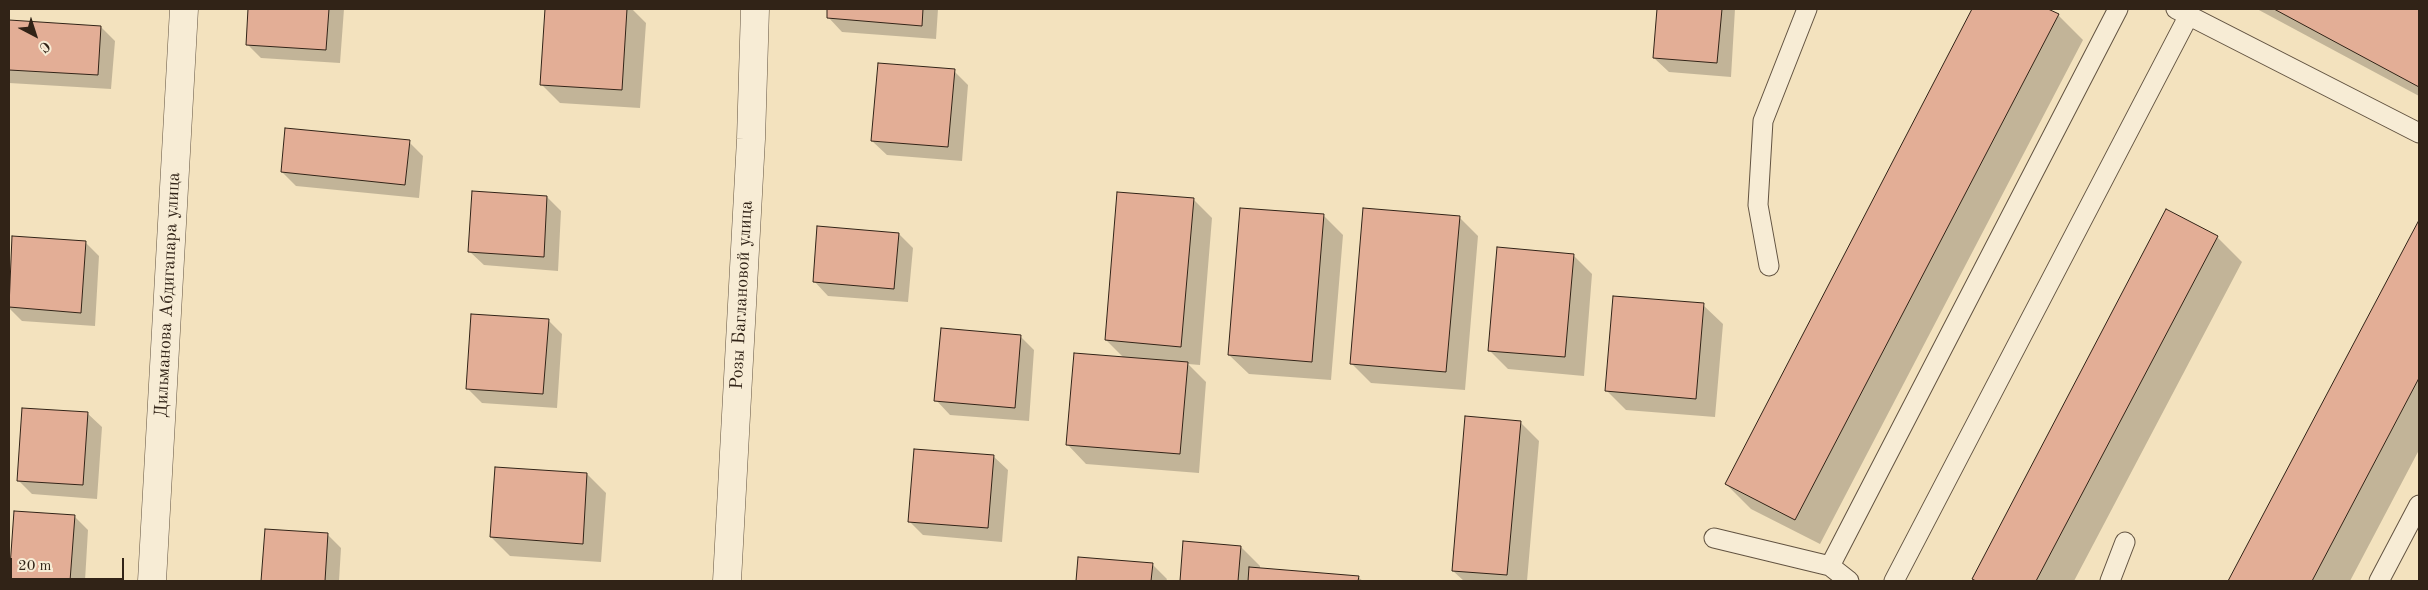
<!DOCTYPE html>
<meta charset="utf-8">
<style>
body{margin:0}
#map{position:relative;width:2428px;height:590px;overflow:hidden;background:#f3e2be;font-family:"Old Standard TT",serif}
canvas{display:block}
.frame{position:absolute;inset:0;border:10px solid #312317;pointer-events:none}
.north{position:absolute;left:10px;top:10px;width:50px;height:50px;-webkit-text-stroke:4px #f7ecd5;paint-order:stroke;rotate:140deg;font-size:14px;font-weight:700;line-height:20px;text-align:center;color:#312317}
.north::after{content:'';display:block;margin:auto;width:18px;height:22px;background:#312317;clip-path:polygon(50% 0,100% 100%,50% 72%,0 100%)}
.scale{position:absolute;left:10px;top:558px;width:114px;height:22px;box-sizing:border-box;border:2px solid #312317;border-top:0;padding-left:6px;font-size:15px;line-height:18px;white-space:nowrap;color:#312317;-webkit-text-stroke:4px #f7ecd5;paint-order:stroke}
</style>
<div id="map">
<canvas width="2428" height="590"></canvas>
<div class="frame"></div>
<div class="north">С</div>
<div class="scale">20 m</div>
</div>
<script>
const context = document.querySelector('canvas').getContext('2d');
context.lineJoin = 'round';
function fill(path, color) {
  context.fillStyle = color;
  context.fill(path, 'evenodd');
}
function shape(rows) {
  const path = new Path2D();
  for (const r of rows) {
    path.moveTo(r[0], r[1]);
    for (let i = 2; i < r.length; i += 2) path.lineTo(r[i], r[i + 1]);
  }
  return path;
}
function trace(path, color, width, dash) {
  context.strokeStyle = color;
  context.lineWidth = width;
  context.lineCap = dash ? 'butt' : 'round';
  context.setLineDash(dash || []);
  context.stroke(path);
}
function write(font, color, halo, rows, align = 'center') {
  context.font = font + ' "Old Standard TT",serif';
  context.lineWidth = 5;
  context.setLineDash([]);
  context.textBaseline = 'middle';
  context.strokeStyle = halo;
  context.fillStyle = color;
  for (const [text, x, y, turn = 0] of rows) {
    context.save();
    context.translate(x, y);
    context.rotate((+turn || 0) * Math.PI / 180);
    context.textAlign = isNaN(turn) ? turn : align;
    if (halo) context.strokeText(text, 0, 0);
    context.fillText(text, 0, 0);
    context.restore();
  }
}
fill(shape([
 [249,9,344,9,340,63,261,58,247,44],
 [546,9,632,9,646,23,640,108,560,103,541,84],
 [829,9,938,9,936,39,842,32,828,17],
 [1659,9,1735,9,1731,77,1669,72,1654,58],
 [1974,9,2046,9,2058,15,2083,40,1820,544,1751,509,1726,484],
 [2257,9,2419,9,2419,96],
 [9,21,101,27,115,41,111,89,9,83],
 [954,71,968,85,962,161,887,155,872,141],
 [409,142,423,156,419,198,296,186,282,172],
 [547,197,561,211,558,271,484,265,469,251],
 [1193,199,1212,218,1200,365,1188,364,1206,382,1199,473,1086,464,1067,444,1124,358,1106,340],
 [1324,216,1343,235,1331,380,1249,374,1229,355],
 [1459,217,1478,236,1465,390,1371,383,1352,364],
 [2419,223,2419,450,2350,581,2229,581],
 [899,234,913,248,908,302,828,296,814,281],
 [13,237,85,242,99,256,95,326,22,321,9,308],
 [2217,237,2242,262,2074,581,1976,581,1973,579],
 [1573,255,1592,274,1584,376,1508,369,1489,350],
 [1703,305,1723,324,1715,417,1626,410,1607,391],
 [548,320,562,334,557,408,482,403,468,389],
 [1020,336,1034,350,1029,421,950,415,936,400],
 [87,413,102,427,97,499,32,494,18,480],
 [1520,422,1539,441,1527,581,1464,581,1453,571],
 [993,456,1008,470,1002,542,923,535,909,521],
 [587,474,606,493,601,562,510,556,491,537],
 [15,512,74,516,88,530,85,581,10,581],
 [267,530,327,534,341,548,339,581,263,581],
 [1184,543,1241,547,1260,566,1260,569,1358,577,1363,581,1181,581],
 [1079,558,1152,564,1167,579,1166,581,1077,581]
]), '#0003');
const building = shape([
 [248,9,329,9,326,50,246,45,248,9],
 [545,9,627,9,622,90,540,85,545,9],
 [827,9,923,9,922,26,827,18,827,9],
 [1657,9,1722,9,1717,63,1653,58,1657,9],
 [1972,9,2048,9,2059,14,1795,520,1725,484,1972,9],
 [2274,9,2419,9,2419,87,2274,9],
 [9,20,101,26,98,75,9,70,9,20],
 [878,63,955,69,948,147,871,141,878,63],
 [285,128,410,140,405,185,281,172,285,128],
 [472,191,547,196,544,257,468,252,472,191],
 [1117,192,1194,198,1181,347,1105,340,1117,192],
 [1240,208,1324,214,1312,362,1228,355,1240,208],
 [1363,208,1460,216,1446,372,1350,364,1363,208],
 [2166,209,2218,236,2036,581,1976,581,1972,579,2166,209],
 [2419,220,2419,378,2312,581,2228,581,2419,220],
 [817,226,899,233,894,289,813,282,817,226],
 [12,236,86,241,81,313,9,307,12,236],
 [1497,247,1574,254,1565,357,1488,351,1497,247],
 [1613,296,1704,303,1696,399,1605,391,1613,296],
 [471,314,549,319,543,394,466,389,471,314],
 [941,328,1021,335,1015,408,934,401,941,328],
 [1074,353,1188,362,1180,454,1066,445,1074,353],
 [22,408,88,412,83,485,17,481,22,408],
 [1465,416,1521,421,1507,575,1452,571,1465,416],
 [914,449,994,455,988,528,908,522,914,449],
 [495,467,587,473,583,544,490,537,495,467],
 [14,511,75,515,70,581,9,581,14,511],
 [265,529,328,533,325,581,261,581,265,529],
 [1183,541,1241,546,1238,581,1180,581,1183,541],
 [1078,557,1153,563,1151,581,1076,581,1078,557],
 [1249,567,1359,576,1358,581,1248,581,1249,567]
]);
fill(building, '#e3ae96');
trace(building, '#312317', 1);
const lane = shape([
 [2176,9,2419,133],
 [1769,266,1758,205,1763,121,1807,9],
 [1714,538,1830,566],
 [1849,581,1830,566,2118,9],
 [1894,581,2189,15],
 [2110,581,2125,542],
 [2379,581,2419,505]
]);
const street = shape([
 [152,581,184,9],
 [727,581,751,139,755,9]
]);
trace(lane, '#625341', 21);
trace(street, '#625341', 29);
trace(lane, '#f7ecd5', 19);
trace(street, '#f7ecd5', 28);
write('18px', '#312317', '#f7ecd5', [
 ["Дильманова Абдигапара улица",168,295,-87],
 ["Розы Баглановой улица",742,295,-87]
]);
</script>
